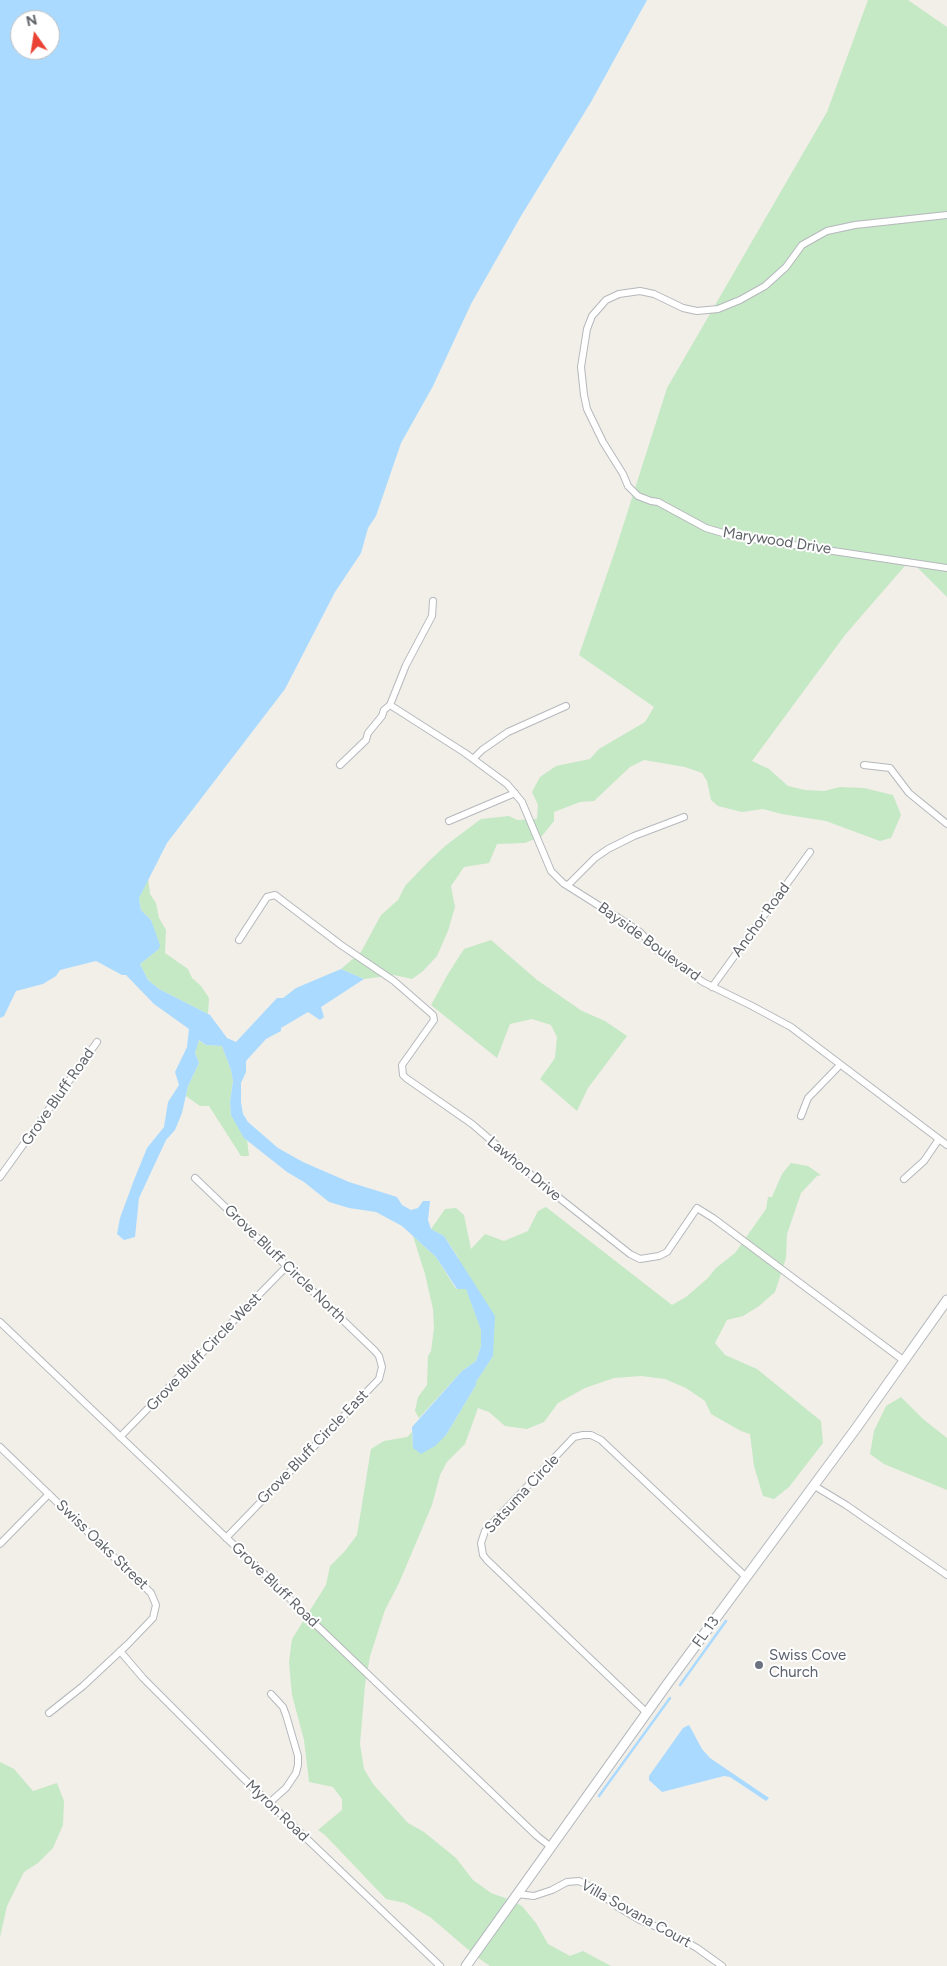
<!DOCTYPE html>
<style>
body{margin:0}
#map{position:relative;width:947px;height:1966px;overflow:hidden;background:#f1efe8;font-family:Figtree,sans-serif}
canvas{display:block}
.north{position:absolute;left:10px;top:10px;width:50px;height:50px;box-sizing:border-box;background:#fff;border:1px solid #bfc1c3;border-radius:50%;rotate:347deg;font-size:14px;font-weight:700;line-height:20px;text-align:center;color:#5f6368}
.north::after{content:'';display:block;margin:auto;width:18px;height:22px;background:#ea4335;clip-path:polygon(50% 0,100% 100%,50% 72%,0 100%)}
</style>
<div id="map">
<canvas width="947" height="1966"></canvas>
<div class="north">N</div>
</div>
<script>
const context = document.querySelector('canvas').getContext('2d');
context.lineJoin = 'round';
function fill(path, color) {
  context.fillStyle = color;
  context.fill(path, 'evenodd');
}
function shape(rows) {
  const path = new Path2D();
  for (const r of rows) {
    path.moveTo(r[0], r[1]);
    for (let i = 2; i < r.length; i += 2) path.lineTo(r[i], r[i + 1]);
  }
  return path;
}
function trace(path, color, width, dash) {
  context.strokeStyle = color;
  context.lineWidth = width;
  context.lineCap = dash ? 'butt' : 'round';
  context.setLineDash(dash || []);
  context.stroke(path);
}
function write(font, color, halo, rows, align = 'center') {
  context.font = font + ' Figtree,sans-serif';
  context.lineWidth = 4;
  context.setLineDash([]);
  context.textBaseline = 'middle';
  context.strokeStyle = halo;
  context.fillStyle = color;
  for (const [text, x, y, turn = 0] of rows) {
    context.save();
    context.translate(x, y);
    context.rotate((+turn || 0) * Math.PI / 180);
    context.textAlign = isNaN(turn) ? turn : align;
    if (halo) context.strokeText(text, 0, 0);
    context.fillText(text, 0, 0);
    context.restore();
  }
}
fill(shape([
 [868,0,908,0,947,27,947,597,910,560,845,635,752,761,769,769,788,786,805,790,824,791,840,787,864,788,893,795,901,815,891,838,880,841,826,821,782,814,763,809,742,812,718,806,711,800,707,781,702,773,685,767,644,760,630,767,594,801,580,802,554,812,554,821,542,836,525,843,497,844,489,863,464,867,451,886,455,907,448,931,437,956,423,971,412,979,394,975,364,979,341,969,361,952,381,915,398,900,405,886,427,863,445,846,481,819,509,816,517,820,537,819,538,805,532,792,540,777,556,766,590,759,599,749,645,722,654,707,579,655,616,548,667,388,827,112],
 [148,878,150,894,156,903,159,918,166,930,165,953,188,969,192,978,201,986,209,998,208,1014,159,989,148,980,140,964,159,949,151,920,141,910,139,898],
 [491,940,537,980,582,1011,605,1021,627,1036,588,1088,577,1111,540,1079,555,1058,557,1037,551,1025,532,1019,510,1024,497,1058,431,1005,448,974,464,949],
 [198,1040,206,1045,222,1046,231,1070,233,1081,230,1102,231,1115,247,1140,249,1156,241,1156,209,1106,200,1106,186,1096,188,1086,199,1063,195,1053],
 [791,1163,808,1166,821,1175,817,1176,801,1193,787,1234,786,1258,775,1292,759,1306,743,1316,727,1320,715,1343,725,1355,757,1369,821,1421,823,1443,789,1487,774,1499,763,1496,754,1466,750,1434,741,1431,711,1414,705,1401,686,1388,665,1379,641,1376,614,1378,585,1388,558,1403,544,1422,527,1429,505,1426,489,1412,478,1408,465,1444,447,1462,440,1475,432,1505,399,1583,385,1610,370,1656,365,1685,360,1744,364,1769,373,1784,408,1823,424,1832,456,1858,473,1880,491,1893,508,1899,471,1952,430,1917,405,1903,386,1899,325,1835,318,1830,342,1810,342,1799,333,1787,309,1782,304,1740,292,1695,289,1662,292,1639,326,1585,330,1566,345,1551,357,1535,371,1449,384,1441,407,1437,412,1432,413,1447,446,1435,476,1385,476,1382,493,1356,458,1257,444,1236,431,1229,445,1209,456,1208,464,1215,471,1249,485,1234,504,1241,528,1231,538,1211,546,1207,672,1305,686,1297,708,1278,716,1268,735,1253,766,1209,768,1197,772,1197,782,1174],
 [413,1236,436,1257,456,1289,466,1288,481,1330,481,1346,476,1361,462,1371,419,1418,415,1411,418,1397,427,1385,428,1356,431,1351,434,1328,433,1309,425,1274],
 [901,1397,923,1419,947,1438,947,1490,884,1464,870,1454,874,1431,886,1406],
 [0,1762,14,1769,33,1791,57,1783,64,1801,63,1825,53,1848,38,1863,24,1872,7,1906,0,1937],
 [516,1903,522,1906,536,1923,548,1944,570,1956,583,1951,611,1966,490,1966,477,1957]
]), '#c5e8c5');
fill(shape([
 [0,0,647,0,591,102,521,216,471,304,433,386,401,443,376,516,368,528,361,553,335,592,285,689,167,843,139,898,141,910,151,920,160,945,159,949,140,964,148,980,159,989,210,1015,227,1038,236,1042,277,998,283,998,296,988,341,969,364,979,321,1007,324,1017,320,1020,308,1012,281,1028,281,1031,266,1039,246,1061,246,1072,241,1083,241,1102,243,1114,248,1122,278,1148,303,1162,349,1182,397,1197,402,1205,411,1210,418,1208,423,1201,430,1201,428,1220,431,1229,444,1236,495,1316,493,1356,476,1382,476,1385,446,1435,435,1446,421,1454,413,1448,412,1427,462,1371,476,1361,481,1346,481,1330,466,1289,457,1289,436,1257,402,1226,376,1212,349,1208,329,1202,304,1182,287,1172,244,1138,231,1115,230,1102,233,1081,231,1070,222,1046,206,1045,199,1040,195,1053,199,1063,188,1086,182,1113,175,1130,166,1140,139,1198,135,1237,124,1240,117,1234,120,1218,134,1180,147,1148,164,1127,168,1102,179,1085,175,1072,187,1047,189,1029,154,1004,126,975,122,975,96,961,60,970,56,976,43,984,16,991,4,1016,0,1018],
 [20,20,50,20,50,50,20,50],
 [689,1725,702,1749,710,1758,769,1798,766,1801,730,1777,724,1776,662,1792,649,1780,649,1776,683,1728]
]), '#aadaff');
trace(shape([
 [680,1685,726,1621],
 [599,1796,670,1698]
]), '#aadaff', 2.5);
const minor = shape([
 [947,215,855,225,827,231,802,245,786,267,765,286,740,300,718,309,697,311,683,308,654,294,640,291,619,294,606,300,592,316,587,329,581,367,584,395,587,409,603,442,623,474,628,486,638,496,651,501,658,502,706,528,733,536,947,568],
 [390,705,465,753,507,784,522,802,551,871,563,883,628,924,640,932,657,950,703,982,752,1006,791,1027,947,1145],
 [473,759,482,750,508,732,566,706],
 [340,765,366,740,368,733,382,716,384,710,390,705,406,665,432,616,433,601],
 [864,765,890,768,909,793,947,824],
 [449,821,515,793],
 [568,885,595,858,608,849,634,836,684,817],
 [239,940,267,897,275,895,341,945,394,981,433,1015,434,1020,402,1065,403,1075,406,1078,472,1124,543,1185,630,1254,640,1259,659,1256,667,1252,697,1208,713,1218,903,1360],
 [712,987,810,852],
 [801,1116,808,1098,840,1065],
 [0,1177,97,1042],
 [195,1178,375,1351,379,1356,382,1367,379,1379,226,1538],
 [904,1179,924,1161,939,1139],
 [0,1322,279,1588,311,1620,537,1836,551,1847],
 [120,1437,287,1266],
 [0,1447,151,1593,156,1605,153,1618,128,1644,83,1686,49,1713],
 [813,1485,846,1505,947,1575],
 [0,1544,49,1494],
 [120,1651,143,1678,240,1775,440,1966],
 [647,1713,487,1560,483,1555,481,1543,485,1531,574,1437,583,1435,591,1435,601,1440,746,1577],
 [269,1803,286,1788,296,1773,298,1765,298,1756,286,1715,283,1707,271,1694],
 [517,1894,534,1896,552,1890,567,1882,579,1881,593,1888,618,1907,640,1920,669,1932,697,1948,722,1966]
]);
const secondary = shape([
 [466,1966,668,1683,857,1427,947,1300]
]);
trace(minor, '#b5b8bc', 8);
trace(secondary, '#b6babf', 11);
trace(minor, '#fff', 6);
trace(secondary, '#fff', 9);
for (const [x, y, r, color] of [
 [759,1665,5,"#6b7280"]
]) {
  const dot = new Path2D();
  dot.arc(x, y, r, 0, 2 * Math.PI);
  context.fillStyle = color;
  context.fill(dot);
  trace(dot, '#fff', 2);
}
write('15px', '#5f6368', '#fff', [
 ["Marywood Drive",777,541,9],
 ["Anchor Road",761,920,-54],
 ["Bayside Boulevard",649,942,36],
 ["Grove Bluff Road",58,1097,-55],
 ["Lawhon Drive",524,1169,40],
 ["Grove Bluff Circle North",285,1264,44],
 ["Grove Bluff Circle West",204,1352,-46],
 ["Grove Bluff Circle East",313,1447,-46],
 ["Satsuma Circle",522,1494,-47],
 ["Swiss Oaks Street",102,1545,44],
 ["Grove Bluff Road",275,1585,44],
 ["FL 13",706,1632,-54],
 ["Myron Road",277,1811,44],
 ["Villa Sovana Court",636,1914,29]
]);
write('15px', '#5b616d', '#fff', [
 ["Swiss Cove",769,1656],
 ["Church",769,1673]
], 'left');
</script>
